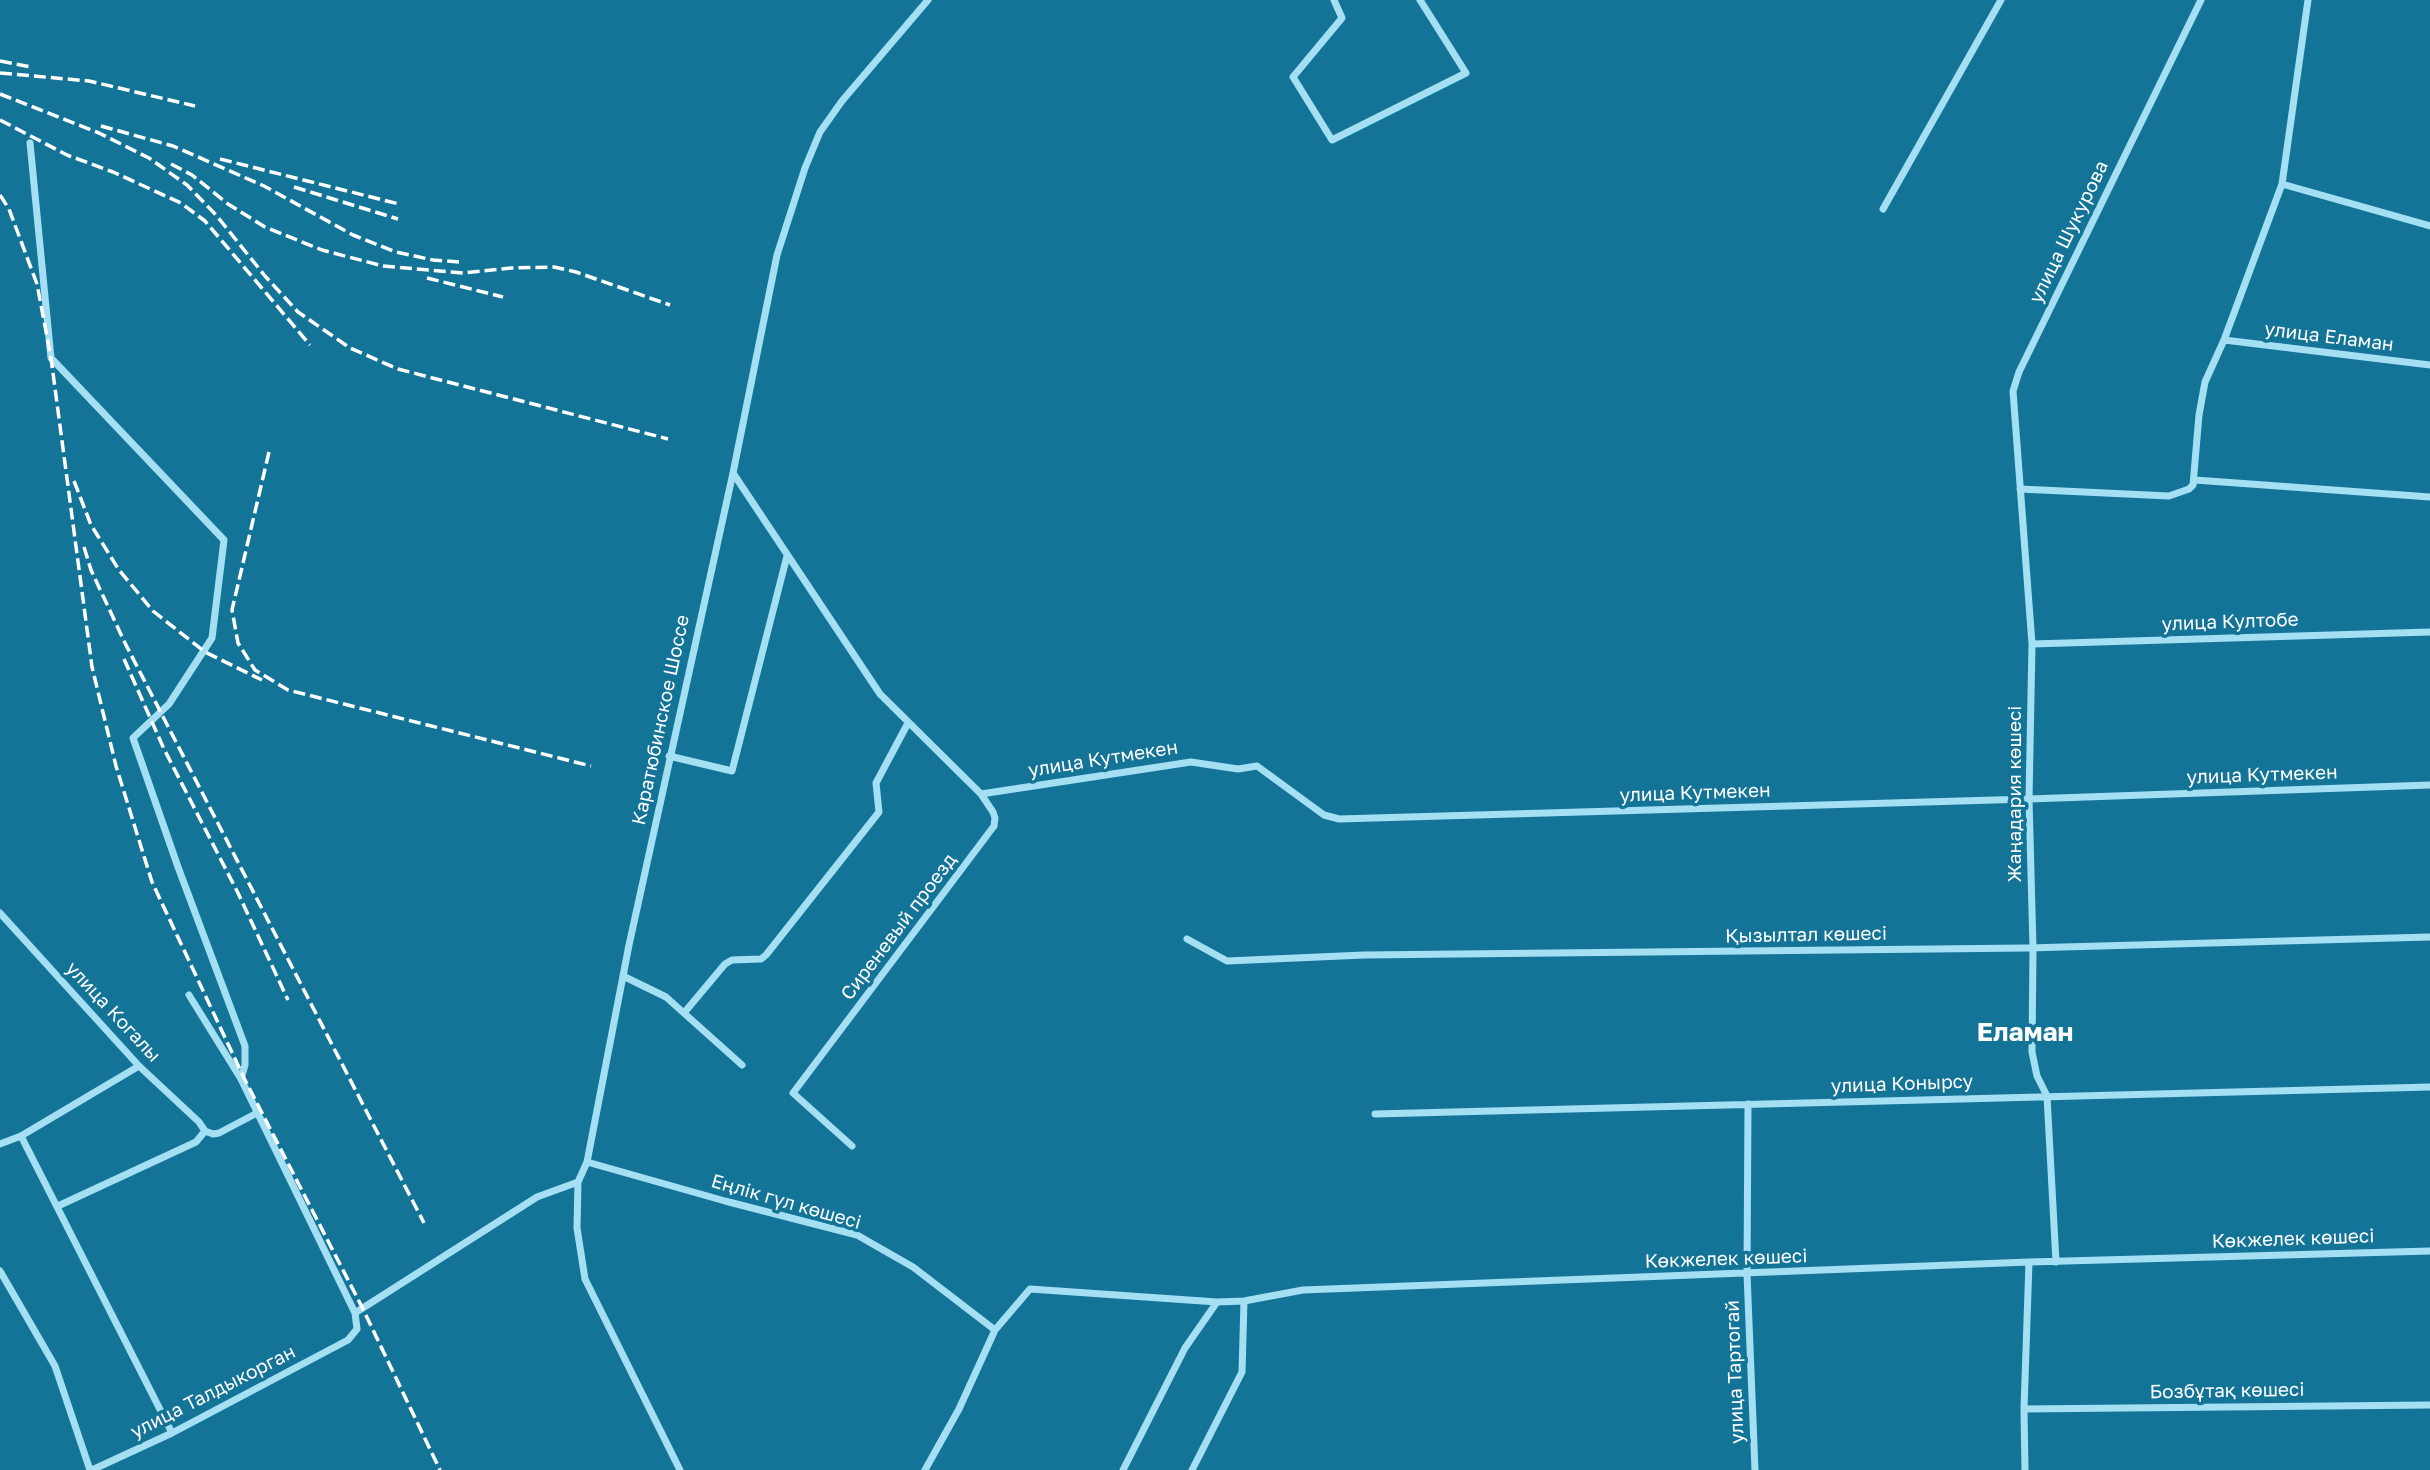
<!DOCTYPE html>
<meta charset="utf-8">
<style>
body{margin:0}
canvas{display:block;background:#137498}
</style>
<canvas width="2430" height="1470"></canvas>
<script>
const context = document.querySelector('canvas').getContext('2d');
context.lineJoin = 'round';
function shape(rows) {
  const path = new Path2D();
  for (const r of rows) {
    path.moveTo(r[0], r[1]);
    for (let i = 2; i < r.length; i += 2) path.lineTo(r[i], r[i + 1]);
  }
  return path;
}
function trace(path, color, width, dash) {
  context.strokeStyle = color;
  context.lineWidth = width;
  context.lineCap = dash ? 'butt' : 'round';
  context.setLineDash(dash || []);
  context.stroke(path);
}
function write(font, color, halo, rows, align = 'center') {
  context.font = font + ' "Golos Text",sans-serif';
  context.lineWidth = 7;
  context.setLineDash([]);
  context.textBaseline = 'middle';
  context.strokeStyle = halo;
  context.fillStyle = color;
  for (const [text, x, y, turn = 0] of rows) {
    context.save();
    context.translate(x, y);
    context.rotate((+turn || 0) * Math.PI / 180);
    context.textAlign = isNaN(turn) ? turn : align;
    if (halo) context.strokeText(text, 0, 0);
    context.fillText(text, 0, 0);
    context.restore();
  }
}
trace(shape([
 [1334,0,1342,18,1293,77,1332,140,1466,73,1420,0],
 [30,143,51,358,224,540,212,638,169,704,133,738,178,867,245,1046,245,1065,241,1079],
 [2282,184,2430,226],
 [1883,209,2001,0],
 [2224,340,2430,365],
 [733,473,880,694,981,794,993,812,995,818,994,826,793,1093,852,1146],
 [2195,480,2430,497],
 [2020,489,2169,496,2189,489,2193,485,2199,415,2205,382,2224,340,2282,184,2308,0],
 [2032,644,2430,632],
 [669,756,732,771,787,556],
 [981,794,1191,762,1238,769,1257,766,1324,815,1339,819,2029,799,2430,785],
 [0,913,139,1066,199,1122,205,1131],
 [1187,939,1227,961,1364,955,2027,948,2430,937],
 [623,976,666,997,742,1065],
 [684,1013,725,964,732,960,761,959,766,955,879,812,876,783,908,723],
 [1748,1104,1747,1274,1755,1470],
 [1375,1114,2430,1087],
 [205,1131,213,1134,219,1133,257,1113],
 [21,1136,172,1433],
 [0,1144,21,1136,139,1066],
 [587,1162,725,1201,857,1235,913,1267,995,1330],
 [58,1206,196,1142,205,1131],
 [2056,1262,2047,1096,2037,1076,2032,1052,2033,948,2029,799,2032,644,2013,391,2019,372,2201,0],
 [0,1271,55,1366,90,1470],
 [355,1313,537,1197,578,1182],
 [2024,1409,2430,1405],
 [92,1470,172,1433,348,1340,357,1329,355,1313,241,1079,189,995],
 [680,1470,585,1279,577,1228,578,1182,587,1162,629,945,733,473,777,255,805,168,820,132,842,101,928,0],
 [925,1470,959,1409,995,1330,1030,1289,1217,1302],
 [1123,1470,1185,1348,1217,1302,1244,1301,1303,1290,2029,1262,2430,1251],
 [1192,1470,1242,1372,1244,1301],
 [2025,1470,2024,1409,2029,1262]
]), '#a5dff3', 7);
trace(shape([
 [0,61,31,67],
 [0,73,89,81,195,106],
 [0,94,99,133,149,158,187,185,216,215,265,276,298,312,350,348,398,369,668,439],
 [0,120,67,155,113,172,181,203,205,221,310,345],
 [101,126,173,146,264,186,353,235,396,252,433,260,459,262],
 [220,159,399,204],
 [171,164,192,175,228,204,265,227,322,250,383,266,463,273,511,268,554,267,576,272,670,305],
 [294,187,398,219],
 [0,195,9,209,37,284,51,358,92,667,116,766,152,882,244,1078,362,1307,440,1470],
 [427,278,503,297],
 [269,452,232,610,238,643,255,670,288,690,591,766],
 [74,481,91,525,119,570,153,611,205,652,262,680],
 [84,547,91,570,125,643,424,1223],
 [124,659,164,749,238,893,288,1000]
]), '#fff', 3.5, [12, 5]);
write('19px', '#fff', '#137498', [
 ["улица Шукурова",2069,232,-64],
 ["улица Еламан",2329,337,7],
 ["улица Култобе",2230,622,-2],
 ["Каратюбинское Шоссе",661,720,-78],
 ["улица Кутмекен",1103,759,-9],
 ["улица Кутмекен",2262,775,-2],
 ["улица Кутмекен",1695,793,-2],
 ["Жаңадария көшесі",2015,794,-90],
 ["Сиреневый проезд",899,927,-53],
 ["Қызылтал көшесі",1806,935,-1],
 ["улица Когалы",113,1012,47],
 ["улица Конырсу",1902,1084,-2],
 ["Еңлік гүл көшесі",786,1202,16],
 ["Көкжелек көшесі",2293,1239,-2],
 ["Көкжелек көшесі",1726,1259,-2],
 ["улица Тартогай",1735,1372,-92],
 ["Бозбұтақ көшесі",2227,1391,-1],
 ["улица Талдыкорган",213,1392,-27]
]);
write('bold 26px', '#fff', '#137498', [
 ["Еламан",2025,1033]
]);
</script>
